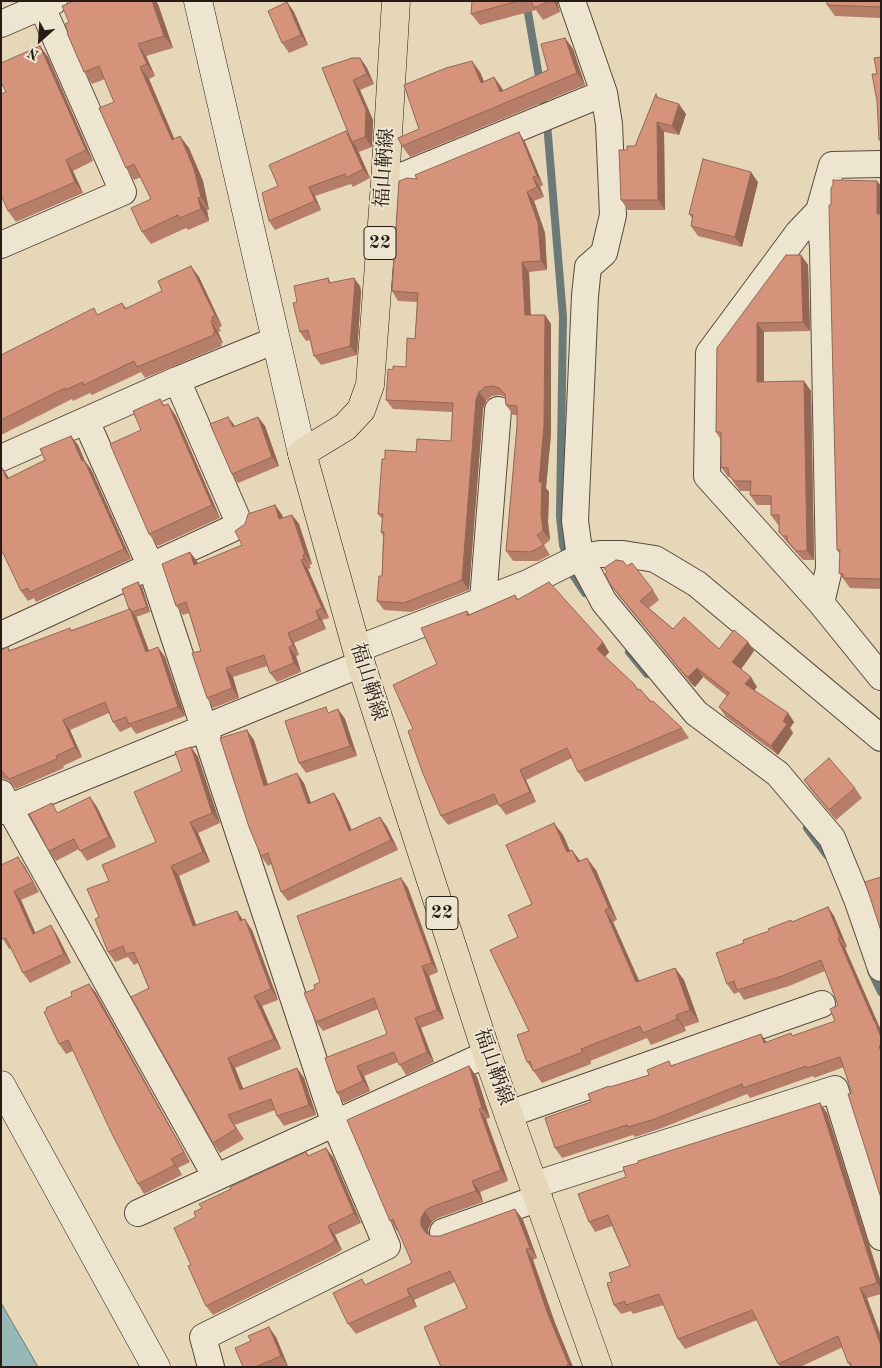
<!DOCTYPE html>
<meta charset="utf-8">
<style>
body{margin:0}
#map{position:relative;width:882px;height:1368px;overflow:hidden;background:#e5d7b8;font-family:"Old Standard TT",serif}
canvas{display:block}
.frame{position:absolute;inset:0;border:2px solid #281b16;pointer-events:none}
.north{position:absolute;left:15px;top:15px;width:50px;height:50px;-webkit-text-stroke:4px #eee5d1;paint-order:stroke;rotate:206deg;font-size:14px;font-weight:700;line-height:20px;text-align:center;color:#281b16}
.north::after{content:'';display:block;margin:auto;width:18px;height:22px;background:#281b16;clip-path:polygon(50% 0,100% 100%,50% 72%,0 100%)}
</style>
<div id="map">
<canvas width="882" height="1368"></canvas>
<div class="frame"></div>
<div class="north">N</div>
</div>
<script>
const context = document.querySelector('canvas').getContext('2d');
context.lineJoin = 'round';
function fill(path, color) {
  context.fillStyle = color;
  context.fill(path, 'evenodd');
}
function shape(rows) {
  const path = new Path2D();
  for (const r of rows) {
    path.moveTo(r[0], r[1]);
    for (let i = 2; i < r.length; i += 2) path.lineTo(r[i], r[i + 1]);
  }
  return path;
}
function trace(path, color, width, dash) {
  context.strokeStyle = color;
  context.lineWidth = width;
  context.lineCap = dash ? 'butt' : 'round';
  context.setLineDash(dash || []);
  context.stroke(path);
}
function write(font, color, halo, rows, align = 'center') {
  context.font = font + ' "Old Standard TT","Noto Serif JP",serif';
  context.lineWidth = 4;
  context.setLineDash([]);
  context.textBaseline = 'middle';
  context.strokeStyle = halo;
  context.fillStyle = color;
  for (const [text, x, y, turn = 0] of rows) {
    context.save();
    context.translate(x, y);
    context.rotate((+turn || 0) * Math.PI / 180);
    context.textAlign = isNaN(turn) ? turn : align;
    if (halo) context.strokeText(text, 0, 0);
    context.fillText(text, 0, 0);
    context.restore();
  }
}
const water = shape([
 [1,1303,38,1367,1,1367,1,1303]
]);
fill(water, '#98b8b7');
trace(water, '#6b7977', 1);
trace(shape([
 [526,1,547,123,563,317,560,516,563,545,573,575,585,593],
 [629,652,647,674],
 [807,828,827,855],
 [871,971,881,992]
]), '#6b7977', 8);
const street = shape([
 [572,1,604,93,609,124,613,215,604,253,588,267,585,296,575,521,580,557,604,602,696,713,778,774,832,838,857,899,881,968],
 [1,24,54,1],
 [881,164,832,165,819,211,798,233,709,353,707,476,821,603,881,677],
 [385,183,604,93],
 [819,211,823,247,829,569,821,603],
 [1,245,123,192,42,7],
 [86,421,151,567,335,1124,387,1246,203,1337,211,1367],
 [1,458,177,380,276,340],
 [483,600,498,410],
 [1,635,240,525,177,380],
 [357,649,528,583,580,557,600,554,623,554,655,559,697,584,881,738],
 [1,793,216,1177],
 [1,811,361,664],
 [509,1114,822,1004],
 [534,1185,835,1089,881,1237],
 [138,1213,487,1054],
 [443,1232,539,1198]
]);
const secondary = shape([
 [198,1,302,453],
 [1,1085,156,1367]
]);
const primary = shape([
 [396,1,385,183,370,385,361,410,345,427,302,453,361,664,487,1054,598,1367]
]);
trace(street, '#574a3e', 28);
trace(secondary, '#281b16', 29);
trace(primary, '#281b16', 29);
trace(street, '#eee5d1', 26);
trace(secondary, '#eee5d1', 28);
trace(primary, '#e5d7b8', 28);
fill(shape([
 [466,1,558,1,558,5,560,12,543,20,536,10,480,25,471,14,472,1],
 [881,1,881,18,835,16,827,5],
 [287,2,294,12,308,45,289,53,282,43],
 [158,4,173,48,146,56,155,76,149,79,174,139,189,148,203,181,209,210,207,210,209,221,188,230,186,228,151,244,142,232,151,199,141,177,134,180,126,168,114,102,105,79,92,84,84,72],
 [565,38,573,49,585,85,410,157,402,146,480,72,484,81,494,77,503,91,548,70],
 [40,46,48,57,93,161,73,171,83,193,16,222,8,211,6,92],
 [360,58,367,68,374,84,360,90,373,120,372,147,359,152,356,146,370,178,353,187,351,184,315,196,321,210,275,230,269,221,278,186,350,137,322,68],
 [656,94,659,98,686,114,679,135,664,132,665,210,628,210,621,200,627,150,635,146],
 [525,142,543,185,540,187,544,197,534,201,545,233,547,270,529,272,531,315,545,315,551,324,551,434,546,488,549,492,548,522,550,540,544,545,550,555,538,561,513,561,506,551,517,426,517,415,513,415,506,405,505,397,500,395,492,396,486,401,483,409,469,590,411,612,384,610,377,601,382,576,383,536,381,532,382,519,378,514,385,459,416,452,451,441,452,412,393,409,386,400,393,370,406,367,415,339,417,302,398,301,392,291,417,179],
 [877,181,881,186,881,589,850,588,839,573,840,554,837,550,831,205,833,185],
 [758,182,742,247,698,236,691,226,692,218,689,214],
 [801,255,808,265,810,331,764,332,764,382,804,381,811,391,814,560,803,560,786,541,779,532,779,525,778,525,771,515,771,505,757,505,750,495,750,491,740,491,730,477,728,477,721,467,721,440,716,432,717,348],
 [199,277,222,326,219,328,221,331,218,332,223,343,221,344,222,346,145,378,141,372,92,395,90,393,73,401,72,399,1,435,1,355,99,315,122,303,126,308],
 [328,278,331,283,360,286,361,291,357,355,321,365,314,356,310,340,306,341,300,332,297,302],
 [160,399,164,405,176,416,220,518,158,546,149,534,141,430],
 [258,417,265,426,279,466,238,483,232,474,235,426],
 [71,436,78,445,84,460,91,469,131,559,36,602,34,598,28,601,21,591,1,466,9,478,45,460],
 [275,505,282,515,283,518,292,515,299,524,312,564,309,565,311,568,308,569,329,618,322,620,326,629,294,643,299,655,296,656,301,672,277,682,270,673,267,666,233,677,239,698,213,708,207,698,201,651,189,613,183,615,176,606,197,561,198,564,242,545],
 [627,566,653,590,659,600,649,608,673,629,719,649,748,642,754,651,741,669,757,687,754,690,788,713,794,722,790,728,793,733,778,755,726,717,719,707,727,696,703,677,695,687,691,684,617,594,610,584],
 [142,587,150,612,136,617,149,651,165,657,185,716,136,734,131,727,120,732,113,722,109,713,70,730,82,757,63,766,64,768,16,789,8,780,1,778,1,650,10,650,72,630,129,609],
 [515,595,518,599,603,642,609,652,605,657,639,690,682,728,689,738,585,782,578,772,572,758,526,780,536,802,506,815,498,804,448,825,441,816,413,729,437,664,467,611,470,614],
 [338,709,345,719,357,756,306,773,299,763,330,712],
 [254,740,268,784,304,783,311,803,334,793,340,803,352,830,380,817,387,827,398,850,288,901,281,892,271,864,268,866,261,856],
 [191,747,198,757,220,823,198,833,210,862,179,876,196,925,237,911,243,920,252,930,278,1000,262,1006,281,1049,235,1068,243,1089,297,1068,304,1078,316,1115,284,1126,277,1116,275,1110,235,1125,244,1139,220,1153,213,1143,138,963,134,965,128,957,115,962,108,952,99,917,109,881,156,842],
 [804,780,855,788,862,798,836,820,811,790],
 [97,807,116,847,87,861,79,849,56,861,49,851,58,813],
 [554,823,563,835,570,851,580,861,596,870,617,920,613,922,639,981,675,968,684,980,699,1022,684,1027,686,1031,651,1045,647,1038,590,1061,591,1064,542,1083,527,1062,529,1031,518,937,532,904],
 [18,857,25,867,39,892,21,900,35,933,57,935,71,963,30,983,23,973,11,948,9,949,3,939],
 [401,878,408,888,438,972,429,976,444,1019,421,1028,434,1062,406,1075,398,1062,364,1076,370,1091,344,1103,337,1093,325,1058,387,1034,378,1009,323,1031,316,1022,315,989],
 [828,907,834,916,847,947,845,948,879,1026,881,1029,881,1198,852,1093,844,1067,814,1078,813,1076,750,1098,747,1094,662,1128,635,1137,633,1135,562,1158,555,1148,610,1087,649,1075,672,1065,793,1036,835,1021,838,1005,825,971,789,986,744,1000,739,992,734,994,727,984,744,943,769,931],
 [89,984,96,993,190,1162,178,1168,182,1175,144,1194,138,1184,73,1051,66,1054,59,1044,72,996],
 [469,1066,477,1077,490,1118,486,1119,508,1181,480,1192,483,1202,438,1218,432,1222,428,1229,429,1234,432,1236,440,1236,515,1209,523,1220,537,1258,533,1260,555,1323,573,1367,441,1367,467,1308,455,1282,414,1300,417,1307,356,1334,348,1324,366,1284,412,1263,398,1231,397,1231,390,1221],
 [820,1103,827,1113,881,1282,881,1294,867,1298,881,1367,851,1367,848,1363,843,1347,800,1367,780,1367,757,1320,685,1349,678,1339,664,1305,633,1314,631,1311,621,1314,614,1305,612,1282,630,1266,612,1226,595,1232,589,1222,638,1163],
 [306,1152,309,1156,333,1157,361,1223,335,1235,342,1250,334,1255,213,1315,206,1306,196,1217,202,1208,231,1189],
 [276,1337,288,1366,286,1367,243,1367,251,1341]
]), '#b67e69');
fill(shape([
 [152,1,156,1,158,4,173,48,164,36],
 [553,1,558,1,558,5,560,12],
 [287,2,294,12,308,45,301,35],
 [565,38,573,49,585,85,577,73],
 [138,44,146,56,155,76,147,64],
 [40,46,48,57,93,161,86,150],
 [360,58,367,68,374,84,367,74],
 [472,61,480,72,489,94,481,83],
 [140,67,149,79,180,152,172,140],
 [494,77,502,88,508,103,500,92],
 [353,80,360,90,373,120,372,147,365,137],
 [679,104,686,114,679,135,672,126],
 [657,122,664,132,665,210,658,200],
 [346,131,353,140,352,142,356,146,370,178,363,169],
 [519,132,525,142,543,185,537,176],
 [180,136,189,148,203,181,209,210,201,197],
 [66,160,73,171,83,193,75,182],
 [751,172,758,182,742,247,735,237],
 [533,177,540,187,544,197,537,187],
 [877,181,881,186,881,219,877,214],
 [309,187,315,196,321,210,315,201],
 [527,192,534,201,545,233,547,270,541,261],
 [198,198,207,210,209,221,201,209],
 [801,255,808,265,810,331,803,322],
 [522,262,529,272,531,324,525,315],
 [191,266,199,277,222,326,215,315],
 [354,278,360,286,361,291,357,355,350,346],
 [545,315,551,324,551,434,546,488,549,492,548,522,550,540,543,531,541,513,539,482],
 [212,317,219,328,221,331,213,320],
 [211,321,218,332,223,343,215,332],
 [757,323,764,332,764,392,757,382],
 [804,381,811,391,814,560,807,551],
 [479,392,486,401,483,409,469,590,462,580,476,399],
 [168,404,176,416,220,518,212,505],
 [228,417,235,426,233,427],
 [258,417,265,426,279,466,272,457],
 [71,436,78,445,89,470,82,461],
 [84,460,91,469,131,559,124,549],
 [1,466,7,475,13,488,7,479],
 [275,505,282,515,286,529,279,519],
 [292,515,299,524,312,564,305,554],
 [190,552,197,561,201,575,194,565],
 [303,555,309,565,311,568,304,559],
 [301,560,308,569,329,618,322,608],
 [138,582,142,587,150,612,147,607],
 [130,609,137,618,153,662,146,652],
 [316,611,322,620,326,629,319,619],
 [288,633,294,643,299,655,293,645],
 [603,642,609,652,604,658,597,649],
 [748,642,754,651,739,672,732,662],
 [158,647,165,657,185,716,178,707],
 [289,647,296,656,301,672,294,663],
 [226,668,233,677,239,698,232,688],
 [697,668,703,677,695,687,688,677],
 [751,677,757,687,752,693,745,684],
 [338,709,345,719,357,756,350,746],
 [788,713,794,722,790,728,793,733,778,755,771,746,783,721],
 [63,720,70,730,82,757,75,747],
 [247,730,254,740,271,795,264,786],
 [191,747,198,757,220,823,212,813],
 [520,770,526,780,536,802,530,792],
 [297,773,304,783,315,814,308,804],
 [334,793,340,803,356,841,349,831],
 [90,797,97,807,116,847,109,837],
 [380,817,387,827,398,850,391,840],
 [190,822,198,833,210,862,203,852],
 [554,823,563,835,576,864,567,852],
 [572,850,581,862,578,862],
 [18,857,25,867,39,892],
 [587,858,596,870,617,920,609,908],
 [171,866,179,876,200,936,193,926],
 [401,878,408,888,438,972,432,963],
 [14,891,21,900,40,943,33,934],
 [828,907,834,916,847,947,840,937],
 [605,910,613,922,645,994,636,982],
 [237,911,244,922,240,921],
 [245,919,252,930,278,1000,271,989],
 [51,925,57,935,71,963,64,954],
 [838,938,845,948,879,1026,881,1029,881,1038],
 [422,966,429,976,444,1019,437,1010],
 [675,968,684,980,699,1022,690,1010],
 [89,984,96,993,190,1162,184,1152],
 [254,996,262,1006,281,1049,274,1039],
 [676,1015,684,1027,686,1031,677,1019],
 [415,1018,421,1028,434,1062,427,1052],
 [761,1034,768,1044,764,1043],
 [581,1049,590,1061,591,1064],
 [228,1058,235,1068,248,1100,240,1090],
 [357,1066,364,1076,370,1091,363,1081],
 [469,1066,477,1077,490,1118,482,1108],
 [297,1068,304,1078,316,1115,309,1105],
 [820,1103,827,1113,881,1282,881,1288,877,1283],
 [479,1109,486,1119,508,1181,501,1170],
 [326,1148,333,1157,361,1223,354,1213],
 [171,1159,178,1168,182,1175,175,1165],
 [472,1181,480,1192,483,1202,476,1191],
 [515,1209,523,1220,537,1258,530,1248],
 [425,1211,432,1222,428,1229,429,1237,421,1226,421,1218],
 [328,1226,335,1235,342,1250,335,1241],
 [526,1249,533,1260,555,1323,573,1367,571,1367,569,1365,547,1312],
 [860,1288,867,1298,881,1336,881,1346],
 [407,1289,414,1300,417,1307,410,1296],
 [269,1327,276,1337,288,1366,281,1356]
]), '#946755');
const building = shape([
 [74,1,152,1,164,36,138,44,147,64,140,67,172,140,180,136,194,169,201,197,198,198,201,209,180,218,178,215,142,232,131,208,151,199,134,164,126,168,99,108,114,102,99,66,84,72,67,33,68,32,65,24,69,22,62,6,74,1],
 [472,1,518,1,471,14,472,1],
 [531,1,549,1,534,8,531,1],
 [827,1,881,1,881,7,827,5,827,1],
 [287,2,301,35,282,43,268,11,287,2],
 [565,38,577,73,402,146,398,138,419,129,404,85,446,68,472,61,481,83,494,77,500,92,548,70,541,44,565,38],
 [40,46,86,150,66,160,75,182,8,211,1,195,1,94,6,92,1,82,1,63,40,46],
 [881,57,881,140,879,140,877,101,872,74,877,74,874,58,881,57],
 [352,58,360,58,367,74,353,80,366,110,365,137,352,142,322,68,352,58],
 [656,94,656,97,679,104,672,126,657,122,658,200,621,200,619,150,627,150,627,146,635,146,656,94],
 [346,131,363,169,346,178,345,174,309,187,315,201,269,221,262,193,278,186,269,165,346,131],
 [519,132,537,176,533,177,537,187,527,192,538,223,541,261,522,262,525,315,545,315,544,425,539,482,542,482,541,513,543,531,537,535,544,545,531,552,506,551,517,426,517,406,506,405,505,394,499,388,493,386,485,387,479,392,476,399,462,580,404,603,377,601,379,576,382,576,384,532,381,532,383,514,378,514,382,459,385,459,385,450,416,452,417,439,451,441,453,403,386,400,388,369,393,370,393,366,406,367,407,338,415,339,418,293,392,291,399,181,407,178,417,179,415,175,519,132],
 [703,159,751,172,735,237,691,226,693,215,689,214,703,159],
 [833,180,877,181,877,214,881,214,881,579,843,578,843,574,839,573,840,550,837,550,829,205,831,205,831,188,833,185,833,180],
 [786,255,801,255,803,322,757,323,757,382,804,381,807,551,796,551,787,540,787,536,783,536,779,532,779,515,771,515,771,496,750,495,751,481,734,481,729,475,728,468,721,467,721,432,716,432,717,348,786,255],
 [191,266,215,315,212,317,213,320,211,321,215,332,213,333,214,335,137,367,134,361,84,385,83,382,65,390,65,388,1,420,1,355,94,308,97,315,122,303,125,309,162,291,158,281,191,266],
 [328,278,329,283,354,278,355,282,350,346,314,356,308,330,300,332,293,303,297,302,294,286,328,278],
 [160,399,163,406,168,404,212,505,149,534,110,444,141,430,133,411,160,399],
 [228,417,233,427,258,417,272,457,232,474,210,424,228,417],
 [71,436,82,461,84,460,124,549,30,592,28,588,21,591,1,549,1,466,7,479,45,460,40,449,71,436],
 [275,505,279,519,292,515,305,554,303,555,304,559,301,560,322,608,316,611,319,619,288,633,293,645,289,647,294,663,270,673,264,655,226,668,232,688,207,698,192,653,201,651,186,602,176,606,162,564,190,552,194,565,242,545,235,531,245,524,248,514,275,505],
 [616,560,623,561,627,566,632,563,653,590,640,601,673,629,684,617,719,649,734,630,748,642,732,662,751,677,745,684,788,713,783,721,787,724,771,746,719,707,729,693,697,668,688,677,684,674,610,584,605,574,607,572,604,568,616,560],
 [138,582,147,607,132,612,130,609,129,609,122,589,138,582],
 [549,582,603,642,597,649,634,684,638,690,640,689,651,702,653,701,682,728,578,772,567,748,520,770,530,792,499,806,494,794,441,816,422,771,408,731,413,729,393,685,437,664,421,628,467,611,467,616,515,595,517,600,549,582],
 [130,609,146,652,158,647,178,707,129,724,126,717,113,722,105,702,63,720,75,747,56,756,57,759,9,779,1,770,1,650,8,647,9,651,70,628,71,631,130,609],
 [326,707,328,713,338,709,350,746,299,763,285,721,326,707],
 [247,730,264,786,297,773,308,804,334,793,349,831,380,817,391,840,281,892,268,853,261,856,249,827,220,738,247,730],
 [191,747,212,813,190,822,203,852,171,866,193,926,237,911,240,921,245,919,271,989,254,996,274,1039,228,1058,240,1090,297,1068,309,1105,277,1116,271,1099,228,1115,236,1129,213,1143,131,997,149,988,134,952,126,954,123,946,108,952,95,919,99,917,87,889,109,881,102,865,156,842,134,792,182,771,175,752,191,747],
 [829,758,855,788,829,810,804,780,829,758],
 [90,797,109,837,80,851,74,839,49,851,29,814,52,803,57,813,90,797],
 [554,823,567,852,572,850,578,862,587,858,609,908,605,910,636,982,675,968,690,1010,676,1015,677,1019,643,1033,640,1026,581,1049,583,1052,533,1071,530,1061,527,1062,517,1035,529,1031,490,950,518,937,508,915,532,904,506,845,554,823],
 [18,857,33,882,14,891,33,934,51,925,64,954,23,973,6,938,3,939,1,936,1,865,18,857],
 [881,877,881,931,865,882,881,877],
 [401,878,432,963,422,966,437,1010,415,1018,427,1052,399,1065,394,1052,357,1066,363,1081,337,1093,325,1058,387,1034,374,998,316,1022,304,993,315,989,314,985,320,982,297,916,401,878],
 [828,907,840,937,838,938,874,1021,875,1021,881,1038,881,1045,879,1046,881,1052,881,1133,880,1134,881,1136,881,1198,848,1094,852,1093,840,1057,807,1068,806,1066,743,1088,742,1084,655,1119,628,1127,627,1125,555,1148,545,1118,591,1102,588,1094,609,1086,610,1087,649,1075,647,1070,669,1061,671,1066,761,1034,764,1043,791,1033,792,1036,835,1021,830,1009,838,1005,821,960,782,976,737,990,734,981,727,984,716,953,744,943,743,940,769,931,768,929,791,920,792,922,828,907],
 [89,984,184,1152,171,1159,175,1165,138,1184,113,1136,68,1040,59,1044,44,1012,47,1010,46,1008,72,996,71,992,89,984],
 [469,1066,482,1108,479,1109,501,1170,472,1181,476,1191,431,1207,425,1211,421,1218,421,1226,426,1233,432,1236,440,1236,515,1209,530,1248,526,1249,547,1312,569,1365,567,1365,568,1367,441,1367,424,1327,467,1308,450,1271,407,1289,410,1296,348,1324,333,1293,362,1279,365,1285,412,1263,393,1219,390,1221,347,1120,469,1066],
 [820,1103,877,1283,860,1288,881,1346,881,1367,852,1367,850,1362,848,1363,838,1336,778,1364,752,1310,678,1339,659,1294,626,1305,625,1301,614,1305,607,1283,612,1282,609,1273,630,1266,608,1215,589,1222,578,1194,626,1177,623,1167,638,1163,638,1161,820,1103],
 [326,1148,354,1213,328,1226,335,1241,328,1246,206,1306,188,1266,191,1265,174,1228,196,1217,194,1212,202,1208,199,1204,231,1189,230,1187,306,1152,308,1156,326,1148],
 [269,1327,281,1356,255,1367,243,1367,235,1348,251,1341,248,1336,269,1327]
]);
fill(building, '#d4937a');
trace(building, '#946755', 1);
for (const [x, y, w] of [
 [380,243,32],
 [442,913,32]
]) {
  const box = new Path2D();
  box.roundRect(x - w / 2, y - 16.5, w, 33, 4);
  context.fillStyle = '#eee5d1';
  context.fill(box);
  trace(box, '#281b16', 1);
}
write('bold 19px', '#281b16', null, [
 ["22",380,243],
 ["22",442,913]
]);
write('20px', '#281b16', '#eee5d1', [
 ["福山鞆線",385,168,-86],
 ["福山鞆線",368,682,73],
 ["福山鞆線",493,1067,71]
]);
</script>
